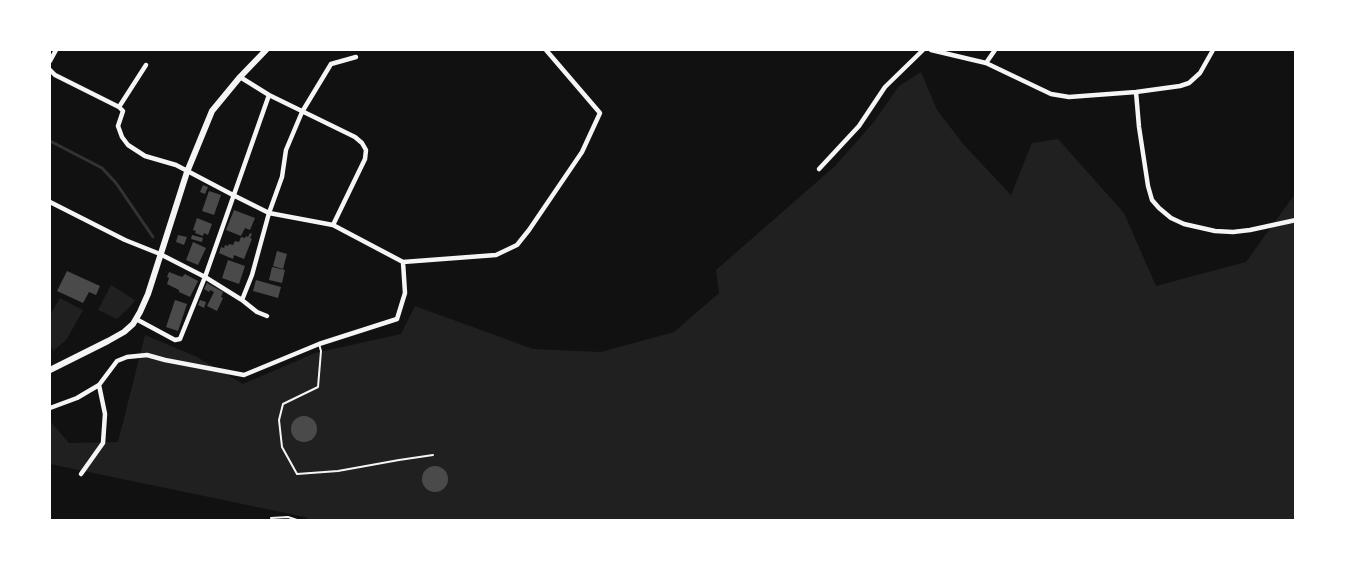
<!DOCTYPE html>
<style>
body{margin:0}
#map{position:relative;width:1345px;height:570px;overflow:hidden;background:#111;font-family:Rubik,sans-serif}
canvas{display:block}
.frame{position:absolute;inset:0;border:51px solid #fff;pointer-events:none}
</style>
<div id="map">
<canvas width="1345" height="570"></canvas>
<div class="frame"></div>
</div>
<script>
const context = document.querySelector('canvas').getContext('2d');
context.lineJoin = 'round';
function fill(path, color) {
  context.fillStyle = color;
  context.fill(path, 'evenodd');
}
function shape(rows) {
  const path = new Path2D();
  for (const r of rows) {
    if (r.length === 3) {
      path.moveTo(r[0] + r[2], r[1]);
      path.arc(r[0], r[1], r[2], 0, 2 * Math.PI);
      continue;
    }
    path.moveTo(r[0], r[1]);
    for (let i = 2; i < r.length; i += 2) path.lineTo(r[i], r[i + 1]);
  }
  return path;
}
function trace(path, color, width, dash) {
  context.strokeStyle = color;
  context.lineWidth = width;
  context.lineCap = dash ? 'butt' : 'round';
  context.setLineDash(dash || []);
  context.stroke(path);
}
fill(shape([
 [921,72,937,110,964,145,1011,195,1032,143,1058,139,1124,213,1156,286,1246,262,1295,194,1295,520,308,520,305,517,50,464,50,421,69,443,118,442,145,335,197,357,243,384,315,353,401,334,415,306,533,349,601,352,674,332,719,293,716,270,835,166,873,123,899,86],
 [111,285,135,300,130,307,117,319,98,310],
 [60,298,83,310,67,339,53,351,50,344,50,315]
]), '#202020');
trace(shape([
 [50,141,102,168,116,183,153,237]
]), '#333', 3);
fill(shape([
 [203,185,208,187,205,194,200,192],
 [209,191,221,195,214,215,202,211],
 [234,210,255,218,250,230,245,228,241,236,226,230],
 [197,218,212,224,208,235,204,233,203,236,195,233,196,231,193,230],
 [250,233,252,234,250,238,252,239,244,259,234,255,233,259,219,253,221,247,224,248,225,245,228,246,229,244,233,245,235,241,239,242,241,237,245,238,246,236,248,237],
 [178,235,187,237,184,245,176,242],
 [192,235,203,238,202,242,191,239],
 [193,242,206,248,198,265,186,260],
 [277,251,287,254,283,269,273,266],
 [228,260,245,266,239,284,222,278],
 [272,267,285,270,282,283,269,280],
 [67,271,100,286,96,295,89,292,83,303,57,291],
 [169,272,182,277,185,274,198,281,190,297,179,292,179,290,167,284,169,278,167,277],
 [256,280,281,287,278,298,253,291],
 [207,283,223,292,221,297,223,298,217,311,207,306,214,292,210,290,209,292,204,289],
 [175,300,187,304,178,331,166,327],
 [200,300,206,302,204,308,198,305],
 [304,429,13],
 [435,479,13]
]), '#4a4a4a');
trace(shape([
 [271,518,288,517,297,520]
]), '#f5f5f5', 2);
trace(shape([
 [319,344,321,351,318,387,283,404,279,420,282,447,297,474,338,471,399,460,433,455]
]), '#f5f5f5', 2);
trace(shape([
 [931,50,986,63,1051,94,1069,97,1136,92,1180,86,1189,83,1200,73,1213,50],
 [50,61,56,50],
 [986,63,995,50],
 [50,70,55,75,119,107,123,111,118,126,122,137,128,145,145,156,176,165,233,195,269,213,333,225,403,262,496,255,517,245,529,230,582,152,600,113,546,50],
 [240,77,269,95,355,137,362,143,366,150,365,159,333,225],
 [1136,92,1139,127,1148,186,1152,200,1159,208,1171,218,1184,224,1215,231,1233,232,1250,230,1296,220],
 [119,107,146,65],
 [819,169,859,126,885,87,923,50],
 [50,202,125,240,160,254,205,277,242,300,257,312,267,316],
 [242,300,252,275,269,213,282,177,286,150,302,112,331,64,356,57],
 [136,319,175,340,180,339,205,277,269,95],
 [50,408,77,398,99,385,117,361,127,357,147,355,165,360,244,375,319,344,397,319,405,293,403,262],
 [81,474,103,443,105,414,99,385]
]), '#f5f5f5', 4.5);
trace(shape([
 [50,370,108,341,124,332,133,324,140,312,148,294,187,172,212,111,240,77,266,50]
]), '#f5f5f5', 6);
</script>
